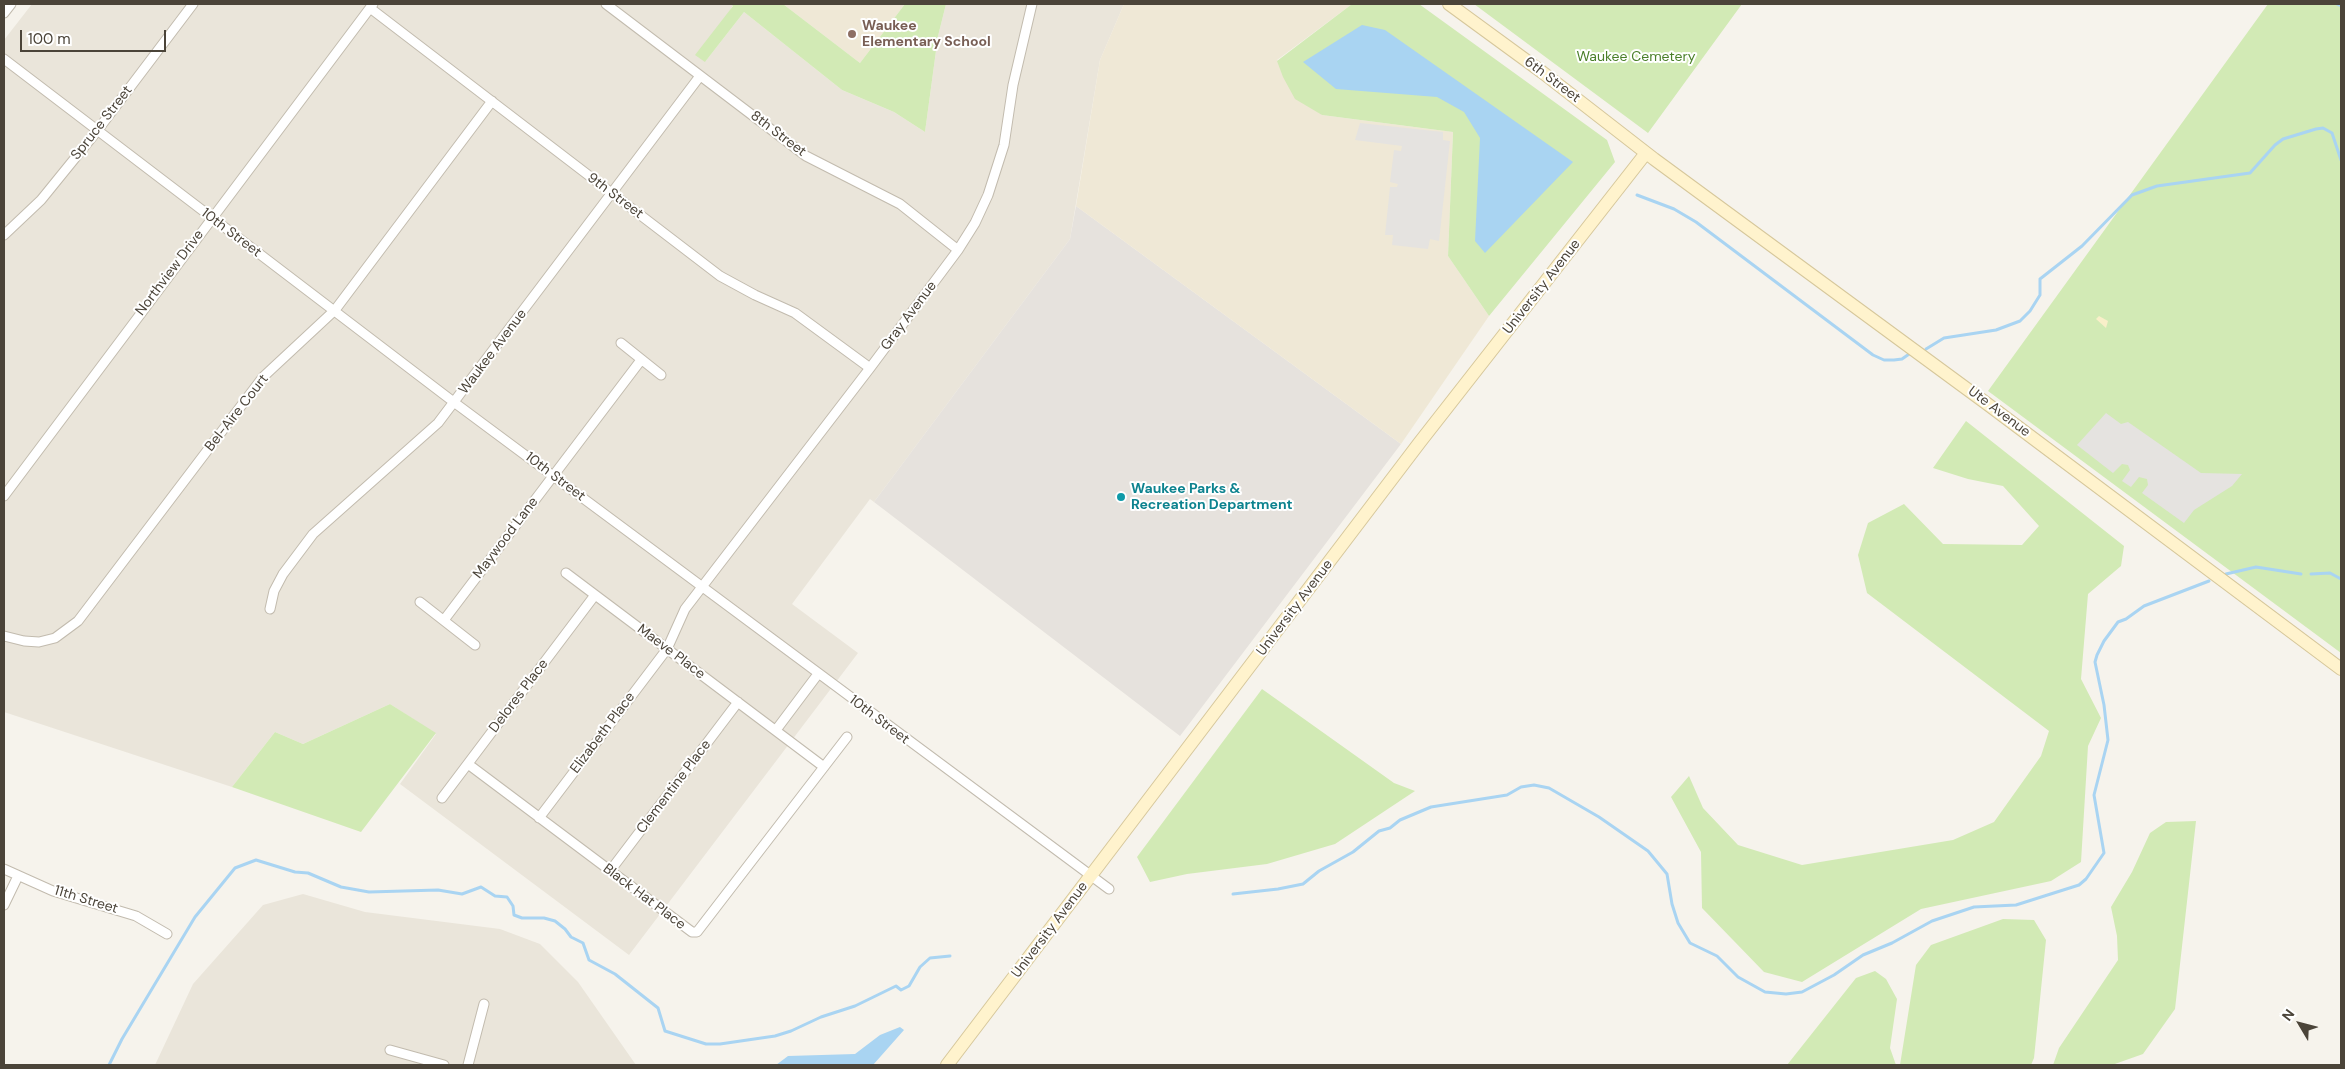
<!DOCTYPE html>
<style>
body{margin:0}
#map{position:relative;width:2345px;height:1069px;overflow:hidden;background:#f6f3ec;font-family:"DM Sans",sans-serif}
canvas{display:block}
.frame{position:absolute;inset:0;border:5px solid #4b4439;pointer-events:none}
.north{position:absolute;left:2275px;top:999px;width:50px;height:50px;-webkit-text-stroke:4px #fff;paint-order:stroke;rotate:307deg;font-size:14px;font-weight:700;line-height:20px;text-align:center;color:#4b4439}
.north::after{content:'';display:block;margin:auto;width:18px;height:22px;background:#4b4439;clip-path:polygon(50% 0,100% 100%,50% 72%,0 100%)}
.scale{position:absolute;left:20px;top:30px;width:146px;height:22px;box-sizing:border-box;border:2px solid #4b4439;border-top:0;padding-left:6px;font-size:15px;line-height:18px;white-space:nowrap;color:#4b4439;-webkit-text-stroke:4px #fff;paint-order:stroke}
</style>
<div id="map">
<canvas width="2345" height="1069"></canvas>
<div class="frame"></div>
<div class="north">N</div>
<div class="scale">100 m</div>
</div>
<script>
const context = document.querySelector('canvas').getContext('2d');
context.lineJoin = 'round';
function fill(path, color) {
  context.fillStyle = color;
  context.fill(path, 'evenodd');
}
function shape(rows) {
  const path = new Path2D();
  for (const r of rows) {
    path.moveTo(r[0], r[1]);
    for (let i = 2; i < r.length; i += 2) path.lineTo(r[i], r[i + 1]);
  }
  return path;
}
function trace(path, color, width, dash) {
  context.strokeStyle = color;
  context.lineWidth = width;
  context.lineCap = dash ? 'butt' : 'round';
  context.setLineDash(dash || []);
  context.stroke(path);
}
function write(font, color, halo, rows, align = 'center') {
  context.font = font + ' "DM Sans",sans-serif';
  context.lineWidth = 4;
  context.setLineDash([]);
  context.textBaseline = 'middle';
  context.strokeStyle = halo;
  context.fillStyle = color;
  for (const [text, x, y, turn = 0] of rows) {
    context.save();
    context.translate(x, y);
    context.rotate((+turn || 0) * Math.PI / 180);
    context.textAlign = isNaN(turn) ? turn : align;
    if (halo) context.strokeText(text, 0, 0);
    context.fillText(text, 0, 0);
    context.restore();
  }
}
fill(shape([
 [32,4,731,4,733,5,705,62,744,12,842,90,894,112,925,132,938,36,946,4,1124,4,1100,60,1070,239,874,502,870,499,792,604,858,653,629,955,400,784,436,734,390,704,303,744,275,732,232,787,4,712,4,40],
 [303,894,365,912,500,929,540,944,578,982,636,1065,155,1065,193,984,263,905]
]), '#eae5da');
fill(shape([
 [1076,206,1401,444,1180,736,874,502,1070,239]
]), '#e6e2dd');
fill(shape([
 [783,4,905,4,860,63],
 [1124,4,1352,4,1277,60,1322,115,1453,132,1448,256,1489,316,1401,444,1076,206,1100,60]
]), '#efe8d6');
fill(shape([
 [731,4,783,4,860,63,905,4,946,4,938,36,925,132,894,112,842,90,744,12,705,62,695,55,733,6],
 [1352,4,1419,4,1607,140,1615,162,1489,316,1448,256,1453,132,1322,115,1295,99,1283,77,1277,61],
 [1474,4,1742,4,1648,133],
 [2268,4,2341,4,2341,653,1988,391],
 [1966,421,2124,546,2121,566,2088,594,2081,679,2101,718,2088,746,2081,862,2051,881,1921,909,1802,982,1764,972,1702,908,1701,852,1671,797,1689,776,1703,808,1738,845,1802,865,1953,840,1994,822,2041,756,2049,731,1867,593,1858,555,1868,523,1904,504,1943,544,2022,545,2039,526,2003,486,1968,479,1933,468],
 [1262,689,1394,783,1415,791,1335,844,1267,864,1187,874,1150,882,1137,857],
 [390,704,436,733,361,832,232,787,275,732,303,744],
 [2196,821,2175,1009,2143,1054,2112,1065,2053,1065,2059,1048,2118,960,2117,936,2111,907,2132,872,2150,833,2166,822],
 [2003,919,2034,920,2046,940,2034,1058,2031,1065,1900,1065,1916,965,1931,945],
 [1875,971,1886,979,1897,999,1890,1048,1896,1065,1787,1065,1856,978]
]), '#d2eab5');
fill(shape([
 [2099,316,2108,321,2106,328,2096,319]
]), '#f9efc9');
fill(shape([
 [1360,123,1443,132,1443,140,1450,141,1439,241,1430,239,1428,249,1392,245,1393,235,1385,235,1390,187,1397,187,1398,184,1390,182,1394,150,1401,151,1402,146,1355,140],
 [2106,413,2121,424,2128,422,2201,473,2242,474,2232,486,2194,510,2184,523,2142,493,2148,485,2147,479,2139,477,2131,487,2122,481,2130,470,2128,465,2122,464,2113,473,2077,445]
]), '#e5e3e0');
fill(shape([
 [1362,25,1385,30,1573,162,1485,253,1475,241,1480,138,1464,112,1437,97,1336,89,1303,62],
 [900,1027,904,1030,873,1065,776,1065,788,1056,855,1054,880,1035]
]), '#a9d4f2');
trace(shape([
 [2337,4,2341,6],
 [1637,195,1674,209,1696,222,1873,355,1884,360,1894,360,1902,359,1912,352],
 [1926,349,1944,338,1996,330,2020,321,2030,311,2040,295,2040,279,2082,246,2132,195,2157,186,2250,173,2275,145,2283,139,2316,129,2323,128,2332,133,2341,160],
 [2226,574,2256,567,2301,574],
 [2311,574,2330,573,2341,579],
 [1233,894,1278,889,1303,884,1319,871,1353,852,1379,831,1390,828,1400,820,1431,807,1507,795,1521,787,1534,785,1549,788,1599,817,1648,851,1667,874,1672,904,1678,923,1690,943,1717,956,1738,977,1765,992,1786,994,1802,992,1834,975,1863,955,1892,943,1932,921,1974,907,2016,905,2079,885,2086,879,2104,853,2094,795,2108,740,2104,705,2095,662,2097,655,2104,641,2118,622,2126,619,2144,606,2209,581],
 [109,1065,122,1039,195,917,235,868,256,860,295,872,308,873,341,887,369,892,438,890,462,894,481,887,495,896,507,897,513,906,514,915,522,918,544,918,555,921,565,929,571,937,583,943,589,960,615,974,658,1008,665,1031,706,1044,720,1044,775,1036,791,1031,821,1017,855,1006,896,986,901,990,909,986,920,967,930,958,950,956]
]), '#a9d4f2', 3);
const street = shape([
 [606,4,806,156,900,204,958,250],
 [370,8,720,276,755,295,795,313,870,368],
 [4,13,11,4],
 [4,59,455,403,1109,889],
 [4,235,41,200,97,131,193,4],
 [621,343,661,375],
 [4,496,373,4],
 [566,573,824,767],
 [420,602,475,645],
 [270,609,274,591,283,574,313,534,438,423,700,76],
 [444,620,641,360],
 [4,636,24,641,39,642,55,638,78,621,263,377,335,310,492,101],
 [776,730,818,674],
 [468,764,692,932,697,932,847,737],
 [442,798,595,595],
 [539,818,667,649,685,609,870,368,958,250,975,223,988,195,1004,145,1013,85,1032,4],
 [4,869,53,891,136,916,167,934],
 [610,871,738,702],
 [4,905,18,876],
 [390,1050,444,1065],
 [468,1065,484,1004]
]);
const secondary = shape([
 [1449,4,1542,72,1654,159,1986,403,2341,669],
 [947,1065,1420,442,1646,153]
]);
trace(street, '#c2bbae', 11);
trace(secondary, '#d6c79b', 14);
trace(street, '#fff', 9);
trace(secondary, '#fff3cd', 12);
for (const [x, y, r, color] of [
 [852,34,5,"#8d6e63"],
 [1121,497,5,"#0f9aa8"]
]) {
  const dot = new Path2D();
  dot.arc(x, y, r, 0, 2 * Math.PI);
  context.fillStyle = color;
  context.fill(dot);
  trace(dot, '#fff', 2);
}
write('bold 14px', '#785e54', '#fff', [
 ["Waukee",862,26],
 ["Elementary School",862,42]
], 'left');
write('14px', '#4a7f2a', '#fff', [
 ["Waukee Cemetery",1636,57]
]);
write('14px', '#4b4439', '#fff', [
 ["6th Street",1552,80,37],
 ["Spruce Street",102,123,-52],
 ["8th Street",778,134,37],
 ["9th Street",615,196,37],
 ["10th Street",231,233,37],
 ["Northview Drive",170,273,-53],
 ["University Avenue",1542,287,-52],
 ["Gray Avenue",909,316,-53],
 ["Waukee Avenue",493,352,-53],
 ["Ute Avenue",1999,412,37],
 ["Bel-Aire Court",237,413,-52],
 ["10th Street",555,477,37],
 ["Maywood Lane",506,538,-53],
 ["University Avenue",1295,608,-53],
 ["Maeve Place",671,652,37],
 ["Delores Place",519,696,-53],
 ["10th Street",879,720,37],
 ["Elizabeth Place",603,733,-53],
 ["Clementine Place",674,787,-53],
 ["Black Hat Place",644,897,37],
 ["11th Street",86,900,17],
 ["University Avenue",1050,930,-53]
]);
write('bold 14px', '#0d838f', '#fff', [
 ["Waukee Parks &",1131,489],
 ["Recreation Department",1131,505]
], 'left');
</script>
